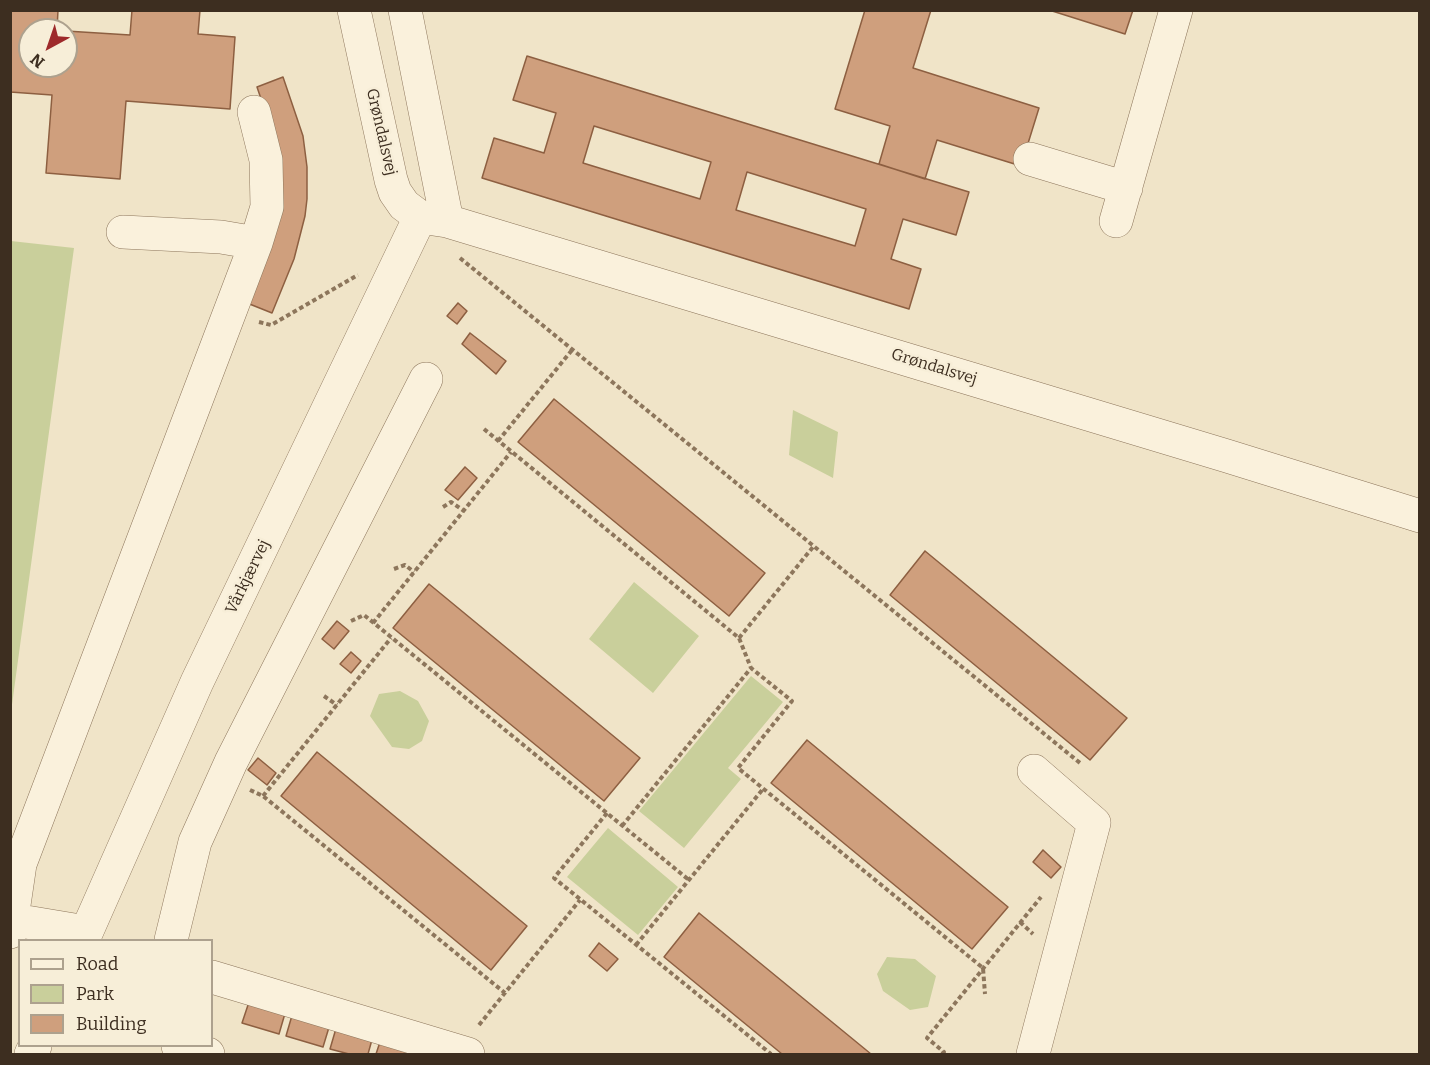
<!DOCTYPE html>
<meta charset="utf-8">
<style>
body{margin:0}
#map{position:relative;width:1430px;height:1065px;overflow:hidden;background:#f0e4c8;font-family:Bitter,serif}
canvas{display:block}
.frame{position:absolute;inset:0;border:12px solid #3d2e20;pointer-events:none}
.legend{position:absolute;left:18px;top:939px;width:195px;height:108px;box-sizing:border-box;background:#f7eed8;border:2px solid #ada18e;margin:0;padding:8px 10px;list-style:none;font-size:18px;color:#3d2e20}
.legend li{display:flex;align-items:center;gap:12px;height:30px}
.legend b{width:30px;border:2px solid #ada18e}
.north{position:absolute;left:18px;top:18px;width:60px;height:60px;box-sizing:border-box;background:#f7eed8;border:2px solid #ada18e;border-radius:50%;rotate:220deg;font-size:16px;font-weight:700;line-height:24px;text-align:center;color:#3d2e20}
.north::after{content:'';display:block;margin:auto;width:21px;height:27px;background:#9e2a2b;clip-path:polygon(50% 0,100% 100%,50% 72%,0 100%)}
</style>
<div id="map">
<canvas width="1430" height="1065"></canvas>
<div class="frame"></div>
<ul class="legend">
<li><b style="height:8px;background:#faf1dc"></b>Road</li>
<li><b style="height:16px;background:#c9cf9b"></b>Park</li>
<li><b style="height:16px;background:#cf9f7d"></b>Building</li>
</ul>
<div class="north">N</div>
</div>
<script>
const context = document.querySelector('canvas').getContext('2d');
context.lineJoin = 'round';
function fill(path, color) {
  context.fillStyle = color;
  context.fill(path, 'evenodd');
}
function shape(rows) {
  const path = new Path2D();
  for (const r of rows) {
    path.moveTo(r[0], r[1]);
    for (let i = 2; i < r.length; i += 2) path.lineTo(r[i], r[i + 1]);
  }
  return path;
}
function trace(path, color, width, dash) {
  context.strokeStyle = color;
  context.lineWidth = width;
  context.lineCap = dash ? 'butt' : 'round';
  context.setLineDash(dash || []);
  context.stroke(path);
}
function write(font, color, halo, rows, align = 'center') {
  context.font = font + ' Bitter,serif';
  context.lineWidth = 5;
  context.setLineDash([]);
  context.textBaseline = 'middle';
  context.strokeStyle = halo;
  context.fillStyle = color;
  for (const [text, x, y, turn = 0] of rows) {
    context.save();
    context.translate(x, y);
    context.rotate((+turn || 0) * Math.PI / 180);
    context.textAlign = isNaN(turn) ? turn : align;
    if (halo) context.strokeText(text, 0, 0);
    context.fillText(text, 0, 0);
    context.restore();
  }
}
fill(shape([
 [11,241,74,248,11,712,10,241],
 [793,410,838,432,833,478,789,455],
 [634,582,699,636,653,693,589,639],
 [751,676,783,702,728,768,741,779,684,848,639,811],
 [400,691,418,701,429,721,422,741,409,749,392,747,370,716,379,694],
 [608,828,678,887,638,935,567,877],
 [887,957,915,959,936,976,928,1007,910,1010,883,991,877,974]
]), '#c9cf9b');
const building = shape([
 [10,10,58,10,57,30,30,30,30,66,66,66,66,31,130,35,132,10,200,10,198,34,235,37,230,109,126,101,120,179,46,173,52,95,10,92,10,10],
 [865,10,931,10,913,68,1039,108,1021,166,937,140,925,179,879,164,890,126,835,109,865,10],
 [1049,10,1133,10,1125,34,1049,10],
 [527,56,969,192,956,235,903,219,891,259,921,269,909,309,482,178,494,138,544,153,556,113,513,100,527,56],
 [594,126,711,162,700,199,583,163,594,126],
 [747,172,866,209,855,246,736,210,747,172],
 [283,77,303,136,307,167,307,199,305,216,294,259,272,313,247,303,276,143,257,87,283,77],
 [458,303,467,311,457,324,447,316,458,303],
 [470,333,506,361,496,374,462,344,470,333],
 [554,399,765,573,729,616,518,442,554,399],
 [465,467,477,478,458,500,445,490,465,467],
 [925,551,1127,718,1090,760,890,595,925,551],
 [429,584,640,758,604,801,393,628,429,584],
 [337,621,349,631,334,649,322,639,337,621],
 [351,652,361,661,351,673,340,664,351,652],
 [807,740,1008,907,972,949,771,783,807,740],
 [317,752,527,926,491,970,281,796,317,752],
 [258,758,276,773,267,785,248,770,258,758],
 [1043,850,1061,867,1051,878,1033,862,1043,850],
 [699,913,871,1054,782,1054,664,957,699,913],
 [599,943,618,959,607,971,589,956,599,943],
 [250,999,286,1010,279,1034,242,1023,250,999],
 [293,1012,330,1024,323,1047,286,1036,293,1012],
 [337,1025,373,1036,368,1054,349,1054,330,1049,337,1025],
 [381,1039,416,1054,376,1054,381,1039]
]);
fill(building, '#cf9f7d');
trace(building, '#8d5f41', 1.5);
const minor = shape([
 [354,10,391,180,395,192,404,205,420,217,447,221,1227,456,1420,516],
 [405,10,447,221],
 [1030,159,1126,188],
 [1116,221,1176,10],
 [123,232,221,237,256,243],
 [14,920,86,932],
 [10,932,20,864,256,243,267,207,266,160,254,112],
 [83,940,197,682,420,217],
 [171,940,195,842,231,762,426,379],
 [212,977,468,1054],
 [178,1046,208,1054],
 [31,1054,35,1046],
 [1033,1054,1094,823,1034,771]
]);
trace(minor, '#8d765c', 34);
trace(shape([
 [460,258,1080,763],
 [259,322,271,325,358,275],
 [484,429,739,638,751,668],
 [498,441,572,350],
 [443,507,451,502,464,511],
 [394,569,405,565,414,572],
 [351,621,364,615,689,880],
 [373,623,511,452],
 [739,638,813,547],
 [324,696,337,705],
 [250,790,263,796,505,993],
 [263,796,391,638],
 [607,813,554,878,771,1054],
 [622,826,751,668,792,701,738,768,983,968,985,994],
 [1020,922,1033,934],
 [636,945,763,789],
 [479,1025,580,900],
 [942,1054,944,1052,927,1038,1041,897]
]), '#8d765c', 4, [4.5, 3]);
trace(minor, '#faf1dc', 33);
write('16px', '#3d2e20', '#f7eed8', [
 ["Grøndalsvej",381,132,77],
 ["Grøndalsvej",934,367,17],
 ["Vårkjærvej",248,577,-64]
]);
</script>
